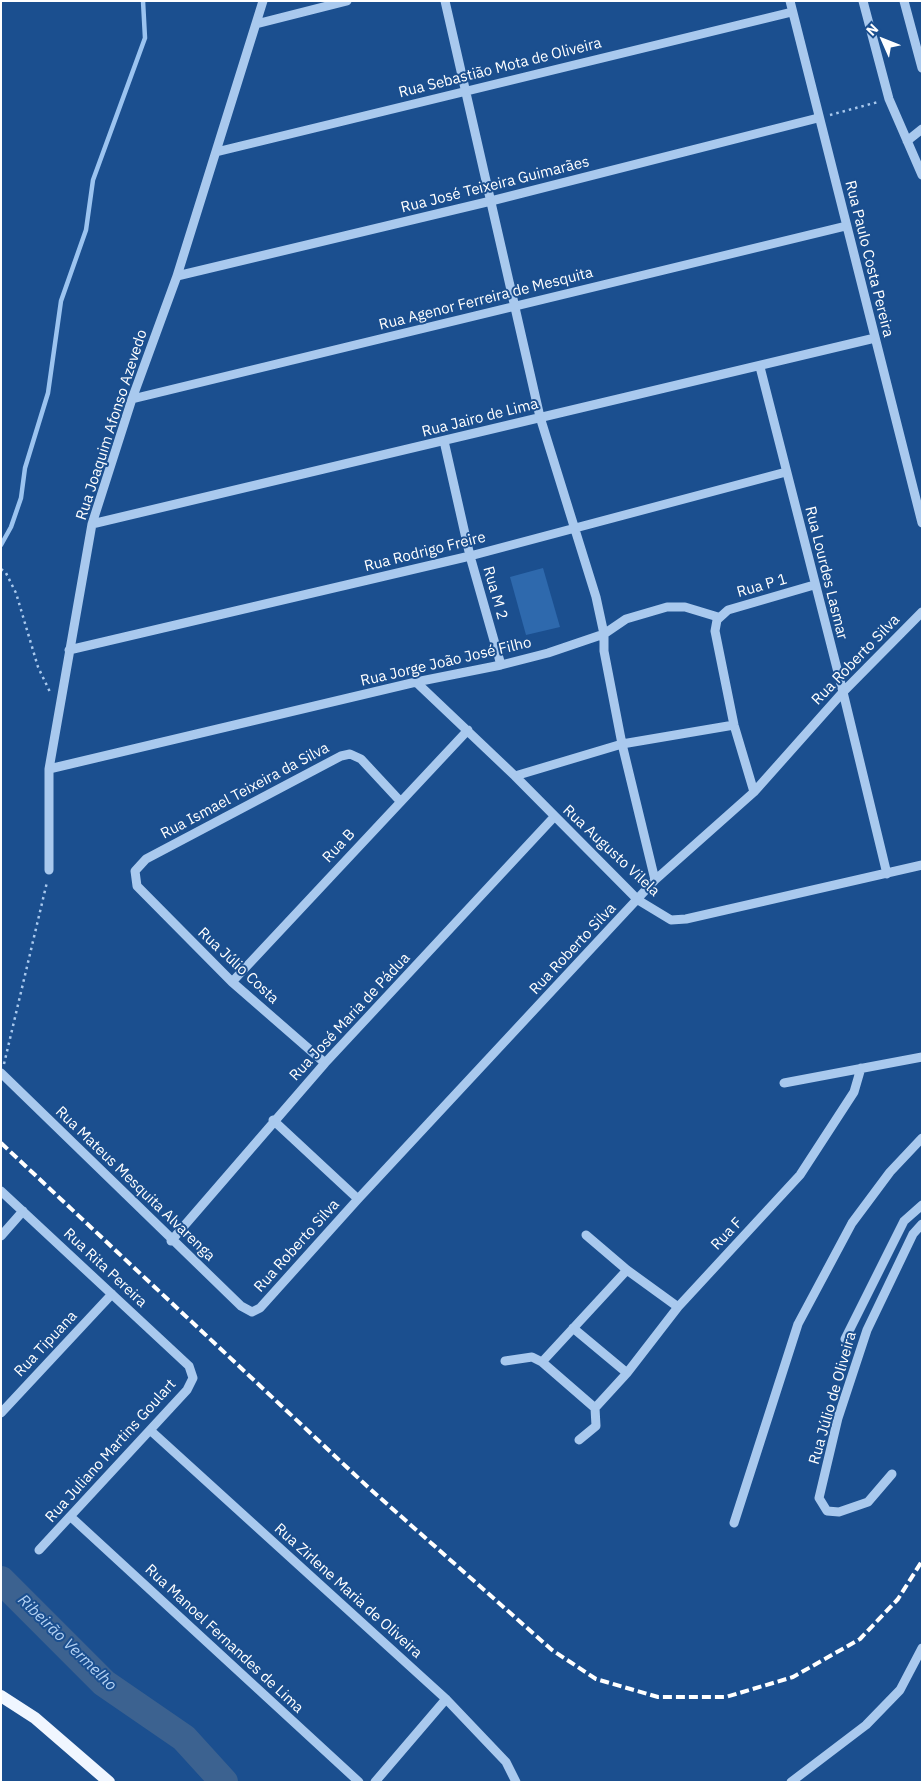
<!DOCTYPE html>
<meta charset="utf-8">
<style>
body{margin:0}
#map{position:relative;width:923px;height:1783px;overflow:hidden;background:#1b4f8f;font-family:"IBM Plex Sans",sans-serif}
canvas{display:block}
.frame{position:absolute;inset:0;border:2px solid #fff;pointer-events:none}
.north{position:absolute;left:858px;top:15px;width:50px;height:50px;-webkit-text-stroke:4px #1b4f8f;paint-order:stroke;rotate:314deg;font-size:14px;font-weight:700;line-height:20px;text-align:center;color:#fff}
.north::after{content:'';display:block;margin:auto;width:18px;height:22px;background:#fff;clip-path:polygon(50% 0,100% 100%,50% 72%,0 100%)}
</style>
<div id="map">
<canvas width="923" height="1783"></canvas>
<div class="frame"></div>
<div class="north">N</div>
</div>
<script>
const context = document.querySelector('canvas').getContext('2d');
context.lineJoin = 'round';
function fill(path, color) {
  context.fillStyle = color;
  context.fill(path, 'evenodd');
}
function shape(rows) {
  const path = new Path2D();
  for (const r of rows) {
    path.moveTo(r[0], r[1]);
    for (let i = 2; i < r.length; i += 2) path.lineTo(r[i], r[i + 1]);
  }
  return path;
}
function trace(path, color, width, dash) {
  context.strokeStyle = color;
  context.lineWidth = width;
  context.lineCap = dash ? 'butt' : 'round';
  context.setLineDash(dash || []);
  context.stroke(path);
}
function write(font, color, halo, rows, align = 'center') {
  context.font = font + ' "IBM Plex Sans",sans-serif';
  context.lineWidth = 4;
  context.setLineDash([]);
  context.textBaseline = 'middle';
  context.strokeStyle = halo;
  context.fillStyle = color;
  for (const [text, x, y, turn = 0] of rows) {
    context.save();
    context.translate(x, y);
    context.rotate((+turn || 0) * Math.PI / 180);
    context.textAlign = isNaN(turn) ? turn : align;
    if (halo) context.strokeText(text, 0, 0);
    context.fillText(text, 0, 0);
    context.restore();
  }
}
fill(shape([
 [543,568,560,627,526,635,510,577]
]), '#2e69ad');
trace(shape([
 [1,545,11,527,21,498,25,468,48,393,61,301,86,230,93,180,145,38,143,1]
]), '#9cc4f0', 4.5);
trace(shape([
 [1,1580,104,1683,184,1738,224,1782]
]), '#3c6290', 28);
trace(shape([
 [830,115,878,102],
 [1,569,6,573,16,593,38,667,50,692],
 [4,1064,47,882]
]), '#a9c9ee', 2.5, [2.5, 4]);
trace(shape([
 [445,1,540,417,596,597,604,634,626,619,667,607,685,607,718,617],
 [790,1,922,523],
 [863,1,889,99,922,175],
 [904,1,922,68],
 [256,24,347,1],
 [907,141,922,129],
 [216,152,792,12],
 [177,276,491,201,818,118],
 [760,367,843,692,887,874],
 [132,399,846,226],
 [444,441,470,556,501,665],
 [92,524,875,338],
 [69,650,470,556,786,472],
 [416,682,515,776,638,900,671,920,686,919,922,865],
 [49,769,416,682,501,665,548,653,604,634,604,651,622,744,655,880],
 [515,776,622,744,734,725],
 [754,792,734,725,715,631,717,620,728,610,814,585],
 [49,870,49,769,92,524,132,399,177,276,263,1],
 [232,982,468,730],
 [325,1063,232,982,137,886,135,871,146,859,341,756,350,754,361,759,400,801],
 [1,1073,241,1306,252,1312,260,1308,358,1199,655,880,754,792,843,692,922,612],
 [784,1083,922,1057],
 [273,1120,358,1199],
 [1,1191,189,1366,193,1378,187,1390,39,1550],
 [586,1235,627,1270,678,1307],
 [1,1236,23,1211],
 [171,1241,325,1063,554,817],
 [573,1328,627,1373],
 [845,1339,904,1221,922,1205],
 [505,1361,532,1357,542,1362,595,1408,596,1426,579,1440],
 [542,1362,627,1270],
 [595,1408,627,1373,678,1307,800,1175,854,1092,861,1068],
 [1,1413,112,1294],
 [150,1430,446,1699,506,1762,516,1782],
 [892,1474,868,1502,839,1512,827,1511,819,1498,838,1418,867,1330,913,1234,922,1224],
 [71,1517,359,1782],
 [734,1523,798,1324,852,1223,890,1172,922,1138],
 [375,1782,446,1699],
 [791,1782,866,1725,900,1690,922,1648]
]), '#a9c9ee', 9);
trace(shape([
 [1,1696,35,1718,109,1782]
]), '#f0f6ff', 12);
trace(shape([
 [1,1143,369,1488,552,1650,596,1679,658,1697,726,1697,793,1677,860,1639,898,1599,922,1561]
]), '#fff', 4, [9, 4]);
write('15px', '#fff', '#1b4f8f', [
 ["Rua Sebastião Mota de Oliveira",500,68,-14],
 ["Rua José Teixeira Guimarães",495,185,-14],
 ["Rua Paulo Costa Pereira",869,259,76],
 ["Rua Agenor Ferreira de Mesquita",486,299,-14],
 ["Rua Jairo de Lima",480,418,-14],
 ["Rua Joaquim Afonso Azevedo",112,425,-72],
 ["Rua Rodrigo Freire",425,552,-14],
 ["Rua Lourdes Lasmar",826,573,76],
 ["Rua P 1",762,586,-16],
 ["Rua M 2",495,593,74],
 ["Rua Roberto Silva",856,660,-46],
 ["Rua Jorge João José Filho",446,662,-13],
 ["Rua Ismael Teixeira da Silva",245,791,-28],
 ["Rua B",339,846,-47],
 ["Rua Augusto Vilela",611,851,43],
 ["Rua Roberto Silva",573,949,-47],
 ["Rua Júlio Costa",238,966,43],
 ["Rua José Maria de Pádua",350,1017,-47],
 ["Rua Mateus Mesquita Alvarenga",135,1184,44],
 ["Rua F",727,1234,-47],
 ["Rua Roberto Silva",297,1246,-48],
 ["Rua Rita Pereira",105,1268,43],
 ["Rua Tipuana",46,1344,-47],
 ["Rua Júlio de Oliveira",833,1398,-74],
 ["Rua Juliano Martins Goulart",111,1451,-48],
 ["Rua Zirlene Maria de Oliveira",348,1591,42],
 ["Rua Manoel Fernandes de Lima",224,1639,43]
]);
write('italic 16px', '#b5d3f5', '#1b4f8f', [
 ["Ribeirão Vermelho",67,1643,44]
]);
</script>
